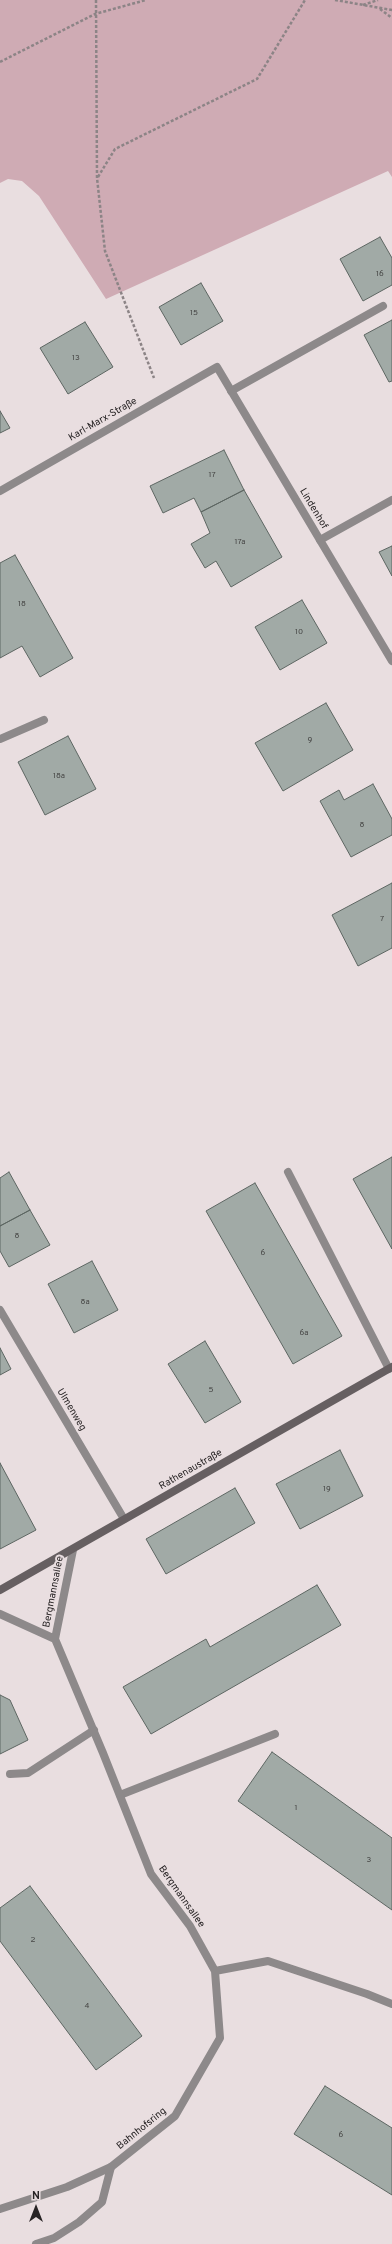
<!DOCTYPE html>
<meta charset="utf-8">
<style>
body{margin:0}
#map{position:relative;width:392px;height:2244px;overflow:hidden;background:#e9dee0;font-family:Overpass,sans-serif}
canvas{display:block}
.north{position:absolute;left:16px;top:2188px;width:40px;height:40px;-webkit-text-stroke:3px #e9dee0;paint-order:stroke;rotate:0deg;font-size:11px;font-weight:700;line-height:16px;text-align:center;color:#282425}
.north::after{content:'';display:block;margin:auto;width:14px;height:18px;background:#282425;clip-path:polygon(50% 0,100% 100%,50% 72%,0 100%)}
</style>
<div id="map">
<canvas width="392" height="2244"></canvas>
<div class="north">N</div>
</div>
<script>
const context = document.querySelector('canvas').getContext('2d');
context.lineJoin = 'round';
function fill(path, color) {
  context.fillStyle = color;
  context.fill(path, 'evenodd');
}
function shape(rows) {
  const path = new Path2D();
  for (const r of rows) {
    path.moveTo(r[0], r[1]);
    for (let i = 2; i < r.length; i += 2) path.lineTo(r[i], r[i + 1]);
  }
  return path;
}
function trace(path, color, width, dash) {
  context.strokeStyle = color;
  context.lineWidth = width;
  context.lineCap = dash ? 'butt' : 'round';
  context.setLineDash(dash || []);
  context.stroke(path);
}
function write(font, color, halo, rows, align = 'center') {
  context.font = font + ' Overpass,sans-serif';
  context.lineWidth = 4;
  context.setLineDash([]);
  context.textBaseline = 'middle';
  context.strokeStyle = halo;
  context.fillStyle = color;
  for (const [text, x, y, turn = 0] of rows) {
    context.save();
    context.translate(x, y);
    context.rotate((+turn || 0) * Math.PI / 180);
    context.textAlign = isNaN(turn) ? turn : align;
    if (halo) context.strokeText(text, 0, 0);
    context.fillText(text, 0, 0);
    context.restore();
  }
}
fill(shape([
 [0,0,392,0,392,177,388,171,106,299,39,196,22,181,8,179,0,183]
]), '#cfabb4');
const building = shape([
 [380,237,392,258,392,285,363,301,340,259,380,237],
 [201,283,223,321,181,345,159,307,201,283],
 [392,320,392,381,389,382,364,335,392,320],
 [85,322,113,367,68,394,40,348,85,322],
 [0,411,10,428,0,433,0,411],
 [224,450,244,490,201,512,194,498,163,513,150,486,224,450],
 [244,490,282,557,231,587,216,561,205,568,191,544,210,533,201,512,244,490],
 [392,546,392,576,379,552,392,546],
 [15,555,73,658,40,677,22,646,0,658,0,563,15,555],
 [302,600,327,643,280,670,255,627,302,600],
 [326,703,353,750,283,791,255,743,326,703],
 [68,736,96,789,45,815,18,762,68,736],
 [373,784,392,819,392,835,351,857,320,801,339,790,344,800,373,784],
 [392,883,392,948,358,966,332,915,392,883],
 [392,1157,392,1249,353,1179,392,1157],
 [9,1172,30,1210,0,1226,0,1178,9,1172],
 [255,1183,342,1336,293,1364,206,1211,255,1183],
 [30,1210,50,1245,9,1267,0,1251,0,1226,30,1210],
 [92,1261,118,1310,74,1333,48,1284,92,1261],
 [205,1341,241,1402,205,1423,168,1364,205,1341],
 [0,1348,11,1369,0,1375,0,1348],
 [340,1450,363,1496,300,1529,276,1484,340,1450],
 [0,1463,36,1530,0,1549,0,1463],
 [235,1488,255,1523,166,1574,146,1539,235,1488],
 [317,1585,341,1625,151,1734,123,1687,206,1639,210,1647,317,1585],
 [0,1695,10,1700,28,1740,0,1754,0,1695],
 [272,1752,392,1838,392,1910,238,1801,272,1752],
 [30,1886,142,2036,96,2070,0,1941,0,1908,30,1886],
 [325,2086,392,2128,392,2195,294,2134,325,2086]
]);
fill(building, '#a1aaa6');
trace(building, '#5d6662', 1);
trace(shape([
 [96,0,97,178,105,251,154,378],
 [335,0,392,10],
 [363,5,378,0],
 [380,9,392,18],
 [0,62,95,14,146,0],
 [98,177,115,149,257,79,305,0]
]), '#8c8486', 2.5, [3, 2]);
trace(shape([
 [231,391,383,306],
 [320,540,392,500],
 [0,739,44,720],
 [288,1172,389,1369],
 [10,1774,28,1773,94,1730],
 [120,1795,275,1734],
 [36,2244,54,2238,79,2222,102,2202,111,2167]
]), '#8d898a', 8);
trace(shape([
 [0,491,217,367,392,661],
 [0,1310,124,1519],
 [0,1614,55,1639],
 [215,1971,268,1961,367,1994,392,2004],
 [0,2209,67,2187,111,2167,175,2116,220,2038,215,1971,190,1926,151,1874,103,1753,55,1639,73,1550]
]), '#8d898a', 8);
trace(shape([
 [0,1590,392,1367]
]), '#665f61', 8);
write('8px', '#464645', null, [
 ["16",380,274],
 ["15",194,313],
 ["13",76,358],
 ["17",212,475],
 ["17a",240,542],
 ["18",22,604],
 ["10",299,632],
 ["9",310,740],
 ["18a",59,776],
 ["8",362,825],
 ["7",382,919],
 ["8",17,1236],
 ["6",263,1253],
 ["8a",85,1302],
 ["6a",304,1333],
 ["5",211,1390],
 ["19",327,1489],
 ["1",296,1808],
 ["3",369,1860],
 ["2",33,1940],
 ["4",87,2006],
 ["6",341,2135]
]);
write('10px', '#282425', '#e9dee0', [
 ["Karl-Marx-Straße",103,420,-30],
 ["Lindenhof",313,509,59],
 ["Ulmenweg",71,1410,59],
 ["Rathenaustraße",191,1470,-30],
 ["Bergmannsallee",54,1592,-79],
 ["Bergmannsallee",181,1897,55],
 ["Bahnhofsring",142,2129,-39]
]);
</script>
